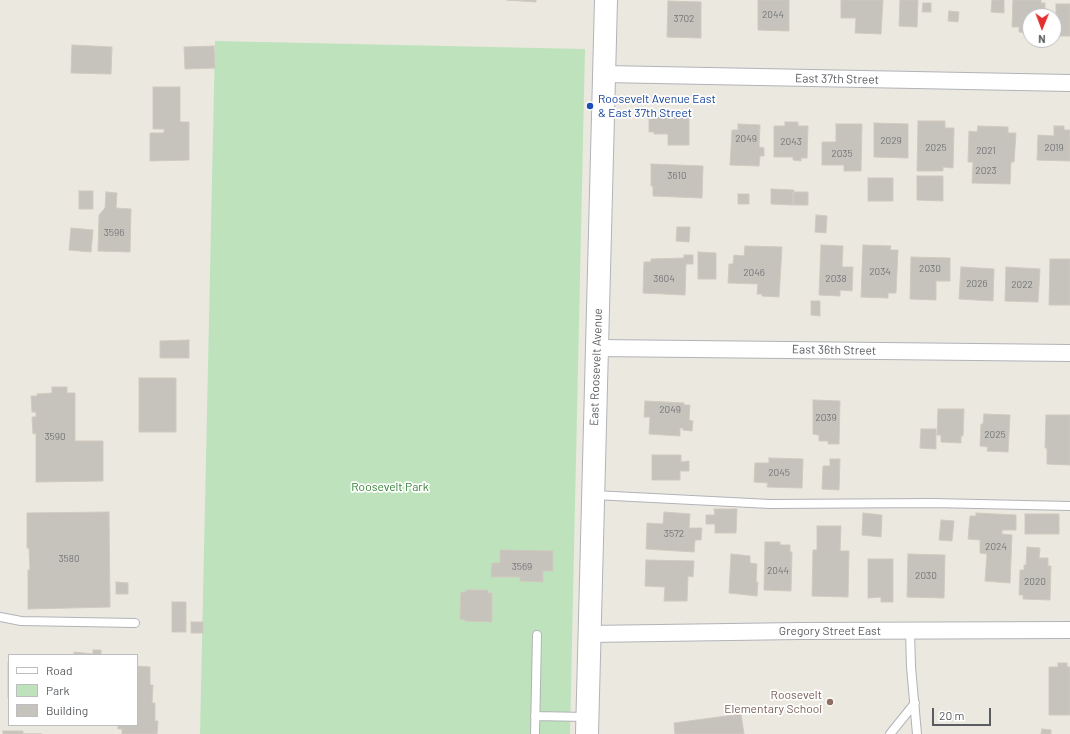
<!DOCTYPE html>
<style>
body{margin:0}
#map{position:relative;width:1070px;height:734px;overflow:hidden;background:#ebe8e0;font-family:Barlow,sans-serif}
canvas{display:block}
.legend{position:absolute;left:8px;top:654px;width:130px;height:72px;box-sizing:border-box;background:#fff;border:1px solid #bdbec0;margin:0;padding:5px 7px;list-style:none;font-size:12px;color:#595d61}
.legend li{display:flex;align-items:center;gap:8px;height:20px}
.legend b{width:20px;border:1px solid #bdbec0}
.north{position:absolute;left:1022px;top:8px;width:40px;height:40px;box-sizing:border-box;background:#fff;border:1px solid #bdbec0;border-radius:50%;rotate:181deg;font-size:11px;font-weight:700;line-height:16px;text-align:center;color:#595d61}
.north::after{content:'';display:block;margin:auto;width:14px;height:18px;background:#e52f2c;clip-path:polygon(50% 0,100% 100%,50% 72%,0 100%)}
.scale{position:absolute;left:932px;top:708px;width:59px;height:18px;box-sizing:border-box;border:2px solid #595d61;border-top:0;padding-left:5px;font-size:12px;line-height:14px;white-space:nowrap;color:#595d61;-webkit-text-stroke:3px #fff;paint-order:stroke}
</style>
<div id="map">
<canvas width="1070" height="734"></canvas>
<ul class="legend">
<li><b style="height:5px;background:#fff"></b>Road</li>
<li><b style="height:11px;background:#bee3bc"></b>Park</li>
<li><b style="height:11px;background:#c6c3bd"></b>Building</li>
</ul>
<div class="north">N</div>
<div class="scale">20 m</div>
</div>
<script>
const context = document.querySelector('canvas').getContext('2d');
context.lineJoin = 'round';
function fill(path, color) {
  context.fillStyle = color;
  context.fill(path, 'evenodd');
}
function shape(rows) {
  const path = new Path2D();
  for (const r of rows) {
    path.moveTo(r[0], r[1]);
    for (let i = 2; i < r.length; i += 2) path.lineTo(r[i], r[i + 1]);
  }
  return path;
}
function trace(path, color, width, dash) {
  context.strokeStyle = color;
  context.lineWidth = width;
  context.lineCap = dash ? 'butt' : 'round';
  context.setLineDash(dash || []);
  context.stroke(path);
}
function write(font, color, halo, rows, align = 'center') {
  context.font = font + ' Barlow,sans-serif';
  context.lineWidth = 3.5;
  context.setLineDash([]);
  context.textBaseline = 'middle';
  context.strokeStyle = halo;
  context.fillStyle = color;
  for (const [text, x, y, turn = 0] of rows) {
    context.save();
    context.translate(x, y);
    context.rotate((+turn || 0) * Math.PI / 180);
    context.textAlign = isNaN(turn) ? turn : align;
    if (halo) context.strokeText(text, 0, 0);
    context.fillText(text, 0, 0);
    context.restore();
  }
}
fill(shape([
 [215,41,585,49,570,734,200,734]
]), '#bee3bc');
const building = shape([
 [507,0,536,0,536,2,507,0],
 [758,0,789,0,789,31,758,30,758,0],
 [841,0,883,0,881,34,855,33,856,18,841,18,841,0],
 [900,0,918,0,917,27,899,26,900,0],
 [992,0,1004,0,1004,13,991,12,992,0],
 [1013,0,1041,0,1041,3,1045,3,1045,11,1041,11,1041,16,1030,16,1030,33,1019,32,1019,27,1012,27,1013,0],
 [668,1,701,2,701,38,667,37,668,1],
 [923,3,931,3,931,12,922,12,923,3],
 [1056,4,1070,4,1070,36,1056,36,1056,4],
 [949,11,959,12,958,22,948,21,949,11],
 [72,45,112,47,111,74,71,73,72,45],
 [214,46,215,68,185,69,184,47,214,46],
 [153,87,180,87,180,122,189,122,189,160,150,161,150,133,164,133,164,129,153,129,153,87],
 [654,113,689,113,689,145,668,145,668,134,654,134,654,132,649,132,649,115,654,115,654,113],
 [918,121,945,121,945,128,954,128,953,168,943,167,943,171,917,171,918,121],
 [785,122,798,122,798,126,808,126,807,158,801,158,801,161,793,160,793,157,774,157,774,126,785,126,785,122],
 [874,123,908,124,908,158,874,157,874,123],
 [738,124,760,125,759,147,764,148,764,156,760,156,759,166,730,165,732,130,738,130,738,124],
 [836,124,862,124,861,171,844,171,844,165,822,165,822,142,836,142,836,124],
 [978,126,1008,127,1008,133,1016,133,1014,162,1011,162,1010,184,972,183,973,162,968,162,969,131,977,132,978,126],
 [1054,126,1064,126,1064,130,1070,130,1070,161,1037,160,1038,135,1054,136,1054,126],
 [651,164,703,166,702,198,653,196,653,186,651,186,651,164],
 [917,176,943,176,943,201,917,200,917,176],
 [868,178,893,178,893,201,868,201,868,178],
 [771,189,794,190,793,205,771,204,771,189],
 [79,191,93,191,93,209,79,209,79,191],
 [106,192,117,193,116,208,131,209,130,252,98,251,99,215,105,208,106,192],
 [793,192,808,192,808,205,793,205,793,192],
 [738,194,749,194,749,204,738,204,738,194],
 [816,215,827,216,826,233,815,232,816,215],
 [677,227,690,227,689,242,676,241,677,227],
 [71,228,93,230,91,252,69,250,71,228],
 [821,245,843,246,842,267,853,267,852,291,840,290,840,296,819,295,821,245],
 [863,245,891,246,890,250,898,250,896,293,888,293,888,298,861,297,863,245],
 [745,246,782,247,779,297,762,296,762,294,757,294,758,284,728,283,729,264,733,264,734,255,744,256,745,246],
 [698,252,716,253,716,279,698,279,698,252],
 [684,255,693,255,693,264,686,264,685,295,643,293,644,262,651,262,651,259,684,258,684,255],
 [911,257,950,258,950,281,936,281,936,300,910,299,911,257],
 [1050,259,1070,259,1070,305,1049,305,1050,259],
 [961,267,994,269,993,301,959,299,961,267],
 [1006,267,1040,269,1038,302,1005,301,1006,267],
 [811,301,820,301,820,316,811,315,811,301],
 [189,340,189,358,160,358,160,341,189,340],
 [139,378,176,378,176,432,139,432,139,378],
 [52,387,67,387,67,393,75,393,75,441,103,441,103,481,36,482,36,433,33,434,32,417,36,417,36,412,32,412,31,396,37,396,37,394,52,393,52,387],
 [813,400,840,401,839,444,828,444,828,441,819,441,819,435,813,434,813,400],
 [645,401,684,403,684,405,690,405,689,420,693,421,692,431,683,430,683,428,680,428,680,436,649,434,650,417,644,417,645,401],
 [938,409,964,409,963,436,961,436,961,443,941,442,941,435,937,435,938,409],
 [984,414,1010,415,1008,452,987,451,988,447,980,446,981,424,983,424,984,414],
 [1046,415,1070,415,1070,465,1047,464,1047,448,1045,448,1046,415],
 [921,429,936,429,936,449,920,448,921,429],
 [652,455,681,455,681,462,689,461,689,471,680,471,680,480,652,480,652,455],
 [769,458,803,459,802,488,767,487,768,483,754,482,755,463,769,463,769,458],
 [830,459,840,459,839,490,822,489,823,466,830,466,830,459],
 [714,509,737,509,736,533,715,533,715,524,706,524,706,515,715,515,714,509],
 [109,512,110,607,28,609,28,570,30,570,29,548,27,548,27,513,109,512],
 [664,512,690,514,689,528,702,528,701,540,695,540,694,552,646,549,647,523,663,524,664,512],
 [863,513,882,515,881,537,862,535,863,513],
 [976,513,1016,515,1016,530,1002,530,1002,534,1012,535,1010,583,985,581,987,554,980,553,980,540,968,539,970,516,976,516,976,513],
 [1025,514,1059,514,1059,534,1025,534,1025,514],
 [941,520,954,521,952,541,939,540,941,520],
 [817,526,841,526,840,551,849,551,848,597,812,596,813,550,817,550,817,526],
 [765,542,780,542,780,545,790,545,790,552,792,552,791,591,764,590,765,542],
 [1027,547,1040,548,1039,558,1048,558,1048,566,1051,566,1050,600,1023,599,1023,595,1019,595,1020,570,1024,570,1024,565,1026,565,1027,547],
 [500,550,553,551,553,571,543,571,543,582,520,581,520,577,491,577,492,563,500,563,500,550],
 [731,554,750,556,750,563,757,564,756,582,758,582,757,596,729,593,731,554],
 [908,554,945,555,944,598,907,597,908,554],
 [868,559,893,559,893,602,881,602,881,597,868,598,868,559],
 [646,560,694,561,693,577,688,576,687,601,664,601,665,587,645,586,646,560],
 [116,582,128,583,128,594,116,594,116,582],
 [466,590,488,590,488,593,492,593,492,622,465,621,465,620,460,619,461,592,466,592,466,590],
 [172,602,186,602,186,632,172,632,172,602],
 [191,622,203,622,203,633,191,633,191,622],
 [93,650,101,650,101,655,74,655,74,652,93,654,93,650],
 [8,663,9,663,9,698,8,698,8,663],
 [1058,663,1067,663,1067,667,1070,667,1070,715,1049,715,1049,667,1058,667,1058,663],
 [137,666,150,667,150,685,153,685,152,703,155,703,155,721,158,721,157,734,122,734,122,729,118,729,118,725,137,725,137,666],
 [741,714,744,734,675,734,674,723,741,714],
 [1042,729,1051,730,1051,734,1041,734,1042,729],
 [3,731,23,731,23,734,42,734,3,734,3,731]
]);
fill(building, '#c6c3bd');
trace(building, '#d0c9be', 1);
const lane = shape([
 [594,495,770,504,933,503,1070,506],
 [0,617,21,621,135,623],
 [910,631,911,667,917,734],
 [535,716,586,717],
 [535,734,537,635],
 [890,734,915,703]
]);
const street = shape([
 [604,74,1070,83],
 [597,348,1070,353],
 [589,634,800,631,1070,630]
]);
const secondary = shape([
 [587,734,606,0]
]);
trace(lane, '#b1b3b8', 10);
trace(street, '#b1b3b8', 18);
trace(secondary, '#b0b4b8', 24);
trace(lane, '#fff', 8);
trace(street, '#fff', 16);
trace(secondary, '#fff', 22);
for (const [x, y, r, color] of [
 [590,106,4,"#1a4fb4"],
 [830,702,4,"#8d6e63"]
]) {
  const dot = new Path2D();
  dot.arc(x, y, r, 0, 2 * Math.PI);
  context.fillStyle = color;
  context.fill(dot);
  trace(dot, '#fff', 1.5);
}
write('10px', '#747678', null, [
 ["2044",773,15],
 ["3702",684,19],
 ["2049",746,139],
 ["2029",891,141],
 ["2043",791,142],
 ["2025",936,148],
 ["2019",1054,148],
 ["2021",986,151],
 ["2035",842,154],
 ["2023",986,171],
 ["3610",677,176],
 ["3596",114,233],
 ["2030",930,269],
 ["2034",880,272],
 ["2046",754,273],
 ["3604",664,279],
 ["2038",836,279],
 ["2026",977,284],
 ["2022",1022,285],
 ["2049",670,410],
 ["2039",826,418],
 ["2025",995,435],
 ["3590",55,437],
 ["2045",779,473],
 ["3572",674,534],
 ["2024",996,547],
 ["3580",69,559],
 ["3569",522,567],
 ["2044",778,571],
 ["2030",926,576],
 ["2020",1035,582]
]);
write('12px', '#595d61', '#fff', [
 ["East 37th Street",837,79,1],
 ["East 36th Street",834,350,1],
 ["East Roosevelt Avenue",596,367,-88],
 ["Gregory Street East",830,631]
]);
write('12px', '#164399', '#fff', [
 ["Roosevelt Avenue East",598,99],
 ["& East 37th Street",598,113]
], 'left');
write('12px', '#378236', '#fff', [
 ["Roosevelt Park",390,487]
]);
write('12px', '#785e54', '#fff', [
 ["Roosevelt",822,695],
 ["Elementary School",822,709]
], 'right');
</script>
